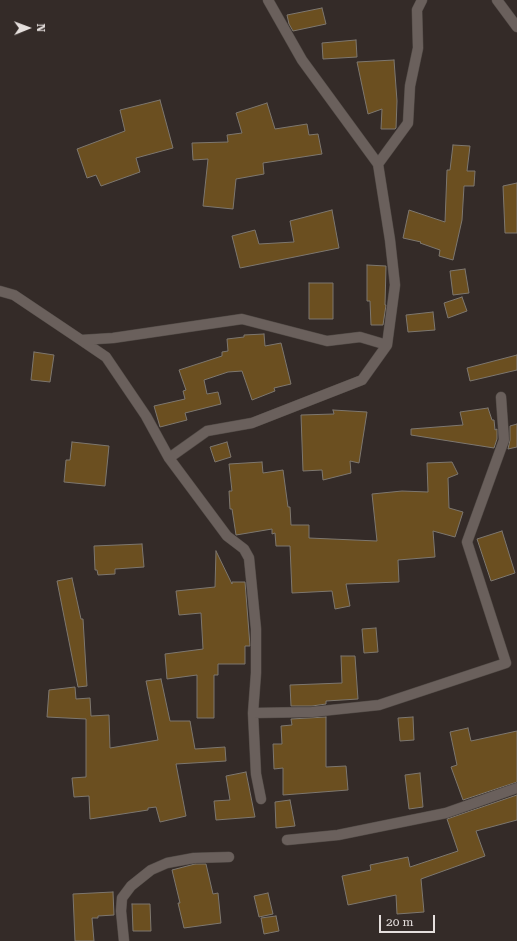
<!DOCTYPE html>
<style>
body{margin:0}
#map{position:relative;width:517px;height:941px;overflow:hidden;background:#342b28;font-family:"Roboto Serif",serif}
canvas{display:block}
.north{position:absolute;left:8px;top:8px;width:40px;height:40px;-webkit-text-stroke:3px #342b28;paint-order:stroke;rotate:89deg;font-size:11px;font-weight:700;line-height:16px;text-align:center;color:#e5dfdd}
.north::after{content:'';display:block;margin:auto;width:14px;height:18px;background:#e5dfdd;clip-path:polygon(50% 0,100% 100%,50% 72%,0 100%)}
.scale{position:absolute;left:379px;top:915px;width:56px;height:18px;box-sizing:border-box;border:2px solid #e5dfdd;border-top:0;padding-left:5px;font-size:12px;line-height:14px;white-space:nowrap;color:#e5dfdd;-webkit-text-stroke:3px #342b28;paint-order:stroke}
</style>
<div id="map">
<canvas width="517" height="941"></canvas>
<div class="north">N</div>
<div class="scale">20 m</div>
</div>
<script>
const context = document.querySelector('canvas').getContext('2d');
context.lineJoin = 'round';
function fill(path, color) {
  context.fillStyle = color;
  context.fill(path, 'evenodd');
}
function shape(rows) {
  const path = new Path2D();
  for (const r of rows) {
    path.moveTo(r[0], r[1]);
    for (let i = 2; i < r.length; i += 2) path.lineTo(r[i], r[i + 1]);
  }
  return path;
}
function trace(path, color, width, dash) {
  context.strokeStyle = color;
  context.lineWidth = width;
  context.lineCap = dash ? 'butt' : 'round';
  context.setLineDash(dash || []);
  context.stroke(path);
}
const building = shape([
 [322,8,326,24,293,31,289,24,287,15,322,8],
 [356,40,357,57,323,59,322,43,356,40],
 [394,60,397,101,396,128,395,129,381,129,382,109,368,114,357,62,394,60],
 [160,100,173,148,136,158,140,172,101,186,96,175,87,178,77,149,125,131,120,110,160,100],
 [267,103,275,129,307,124,309,135,318,134,322,154,263,163,264,174,236,179,233,209,203,206,208,159,193,160,192,143,228,142,227,135,242,133,236,113,267,103],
 [453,145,470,146,467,171,475,171,474,186,464,186,462,220,453,260,439,256,440,250,420,243,421,242,403,238,409,210,445,222,447,170,450,170,453,145],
 [517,183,517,233,505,233,503,186,517,183],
 [332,210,339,248,240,268,232,236,255,230,259,244,294,242,290,221,332,210],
 [367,265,386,266,385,305,386,305,383,325,371,325,370,301,367,301,367,265],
 [465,269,469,293,453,295,450,271,465,269],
 [309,283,333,283,333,319,309,319,309,283],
 [462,297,467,311,448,318,444,303,462,297],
 [433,312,435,330,408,332,406,315,433,312],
 [264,334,265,346,281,343,291,384,274,388,275,391,252,400,242,371,228,372,204,380,207,394,218,392,221,404,185,413,187,420,160,427,154,406,185,399,183,391,186,390,179,370,222,356,222,352,228,351,227,339,244,337,244,335,264,334],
 [34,352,54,355,50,382,31,380,34,352],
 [517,355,517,370,470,381,467,368,517,355],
 [488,408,492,420,494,420,495,430,497,429,497,439,494,448,411,435,411,429,463,425,460,412,488,408],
 [333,410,367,412,359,463,350,461,351,473,323,480,322,470,303,471,301,415,334,414,333,410],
 [517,424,517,447,508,449,510,440,510,426,517,424],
 [72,442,109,446,105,486,64,482,66,460,70,460,72,442],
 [227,442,231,457,215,462,210,447,227,442],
 [262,462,263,473,283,470,288,507,290,507,291,525,309,525,309,538,377,541,372,494,402,491,428,492,427,463,452,462,458,474,448,478,449,508,463,512,455,537,433,531,435,557,398,560,399,582,346,584,350,606,335,609,332,591,292,593,290,546,276,546,275,533,272,534,272,529,236,535,232,509,230,509,229,491,232,491,229,464,262,462],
 [502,531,515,573,491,581,477,539,502,531],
 [142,544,144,567,115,569,115,574,98,575,97,570,95,570,94,546,142,544],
 [216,551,232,584,232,582,245,582,250,646,245,646,245,664,218,664,218,675,214,675,214,718,197,718,197,675,167,679,165,654,203,649,201,613,179,615,176,591,215,587,216,551],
 [72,578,81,619,83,619,87,686,78,687,57,581,72,578],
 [376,628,378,652,364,653,362,629,376,628],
 [341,656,355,656,358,699,326,701,326,704,312,706,291,706,290,685,342,683,341,656],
 [161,679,170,721,190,721,195,749,225,747,226,761,176,764,186,816,160,822,156,807,148,808,148,810,90,819,89,796,74,797,72,778,86,777,86,719,47,717,49,690,75,687,76,699,90,698,91,716,109,715,110,748,158,740,146,681,161,679],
 [326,717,326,767,346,766,348,790,283,795,283,768,274,769,273,744,282,744,281,726,292,725,291,719,326,717],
 [413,717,414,740,400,741,398,718,413,717],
 [468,728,471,741,517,731,517,782,463,800,451,767,457,765,450,732,468,728],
 [246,772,255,817,216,820,214,801,230,800,226,776,246,772],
 [420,773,423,807,409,809,405,775,420,773],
 [517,795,517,820,476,831,485,856,421,879,424,912,397,914,396,895,348,905,342,876,371,870,370,865,408,857,410,867,458,851,447,819,517,795],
 [290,800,295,826,276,828,275,802,290,800],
 [195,864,206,864,213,894,218,893,221,923,184,928,178,903,180,903,172,870,195,864],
 [113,892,114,915,98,916,98,918,92,918,94,941,75,941,73,894,113,892],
 [268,893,273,914,259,917,254,896,268,893],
 [132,904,150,904,151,931,133,931,132,904],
 [276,916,279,931,264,934,261,918,276,916]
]);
fill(building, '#6b4f20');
trace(building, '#7d776f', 1);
const minor = shape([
 [268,0,302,60,378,164,408,123,410,86,418,48,417,10,422,0],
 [497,0,517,27],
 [0,291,14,295,81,340,113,338,242,319,327,341,360,337,387,345,395,285,390,240,378,164],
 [81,340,106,357,146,416,169,458,227,536,244,549,249,558,256,629,256,673,253,713,256,774,261,799],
 [169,458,207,431,252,423,362,380,387,345],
 [253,713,312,712,379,705,506,663,467,542,504,440,501,397],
 [287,840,338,835,446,813,517,788],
 [124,941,121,911,122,898,131,886,151,870,167,863,194,858,229,857]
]);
trace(minor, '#504945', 11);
trace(minor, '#6a605c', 10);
</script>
